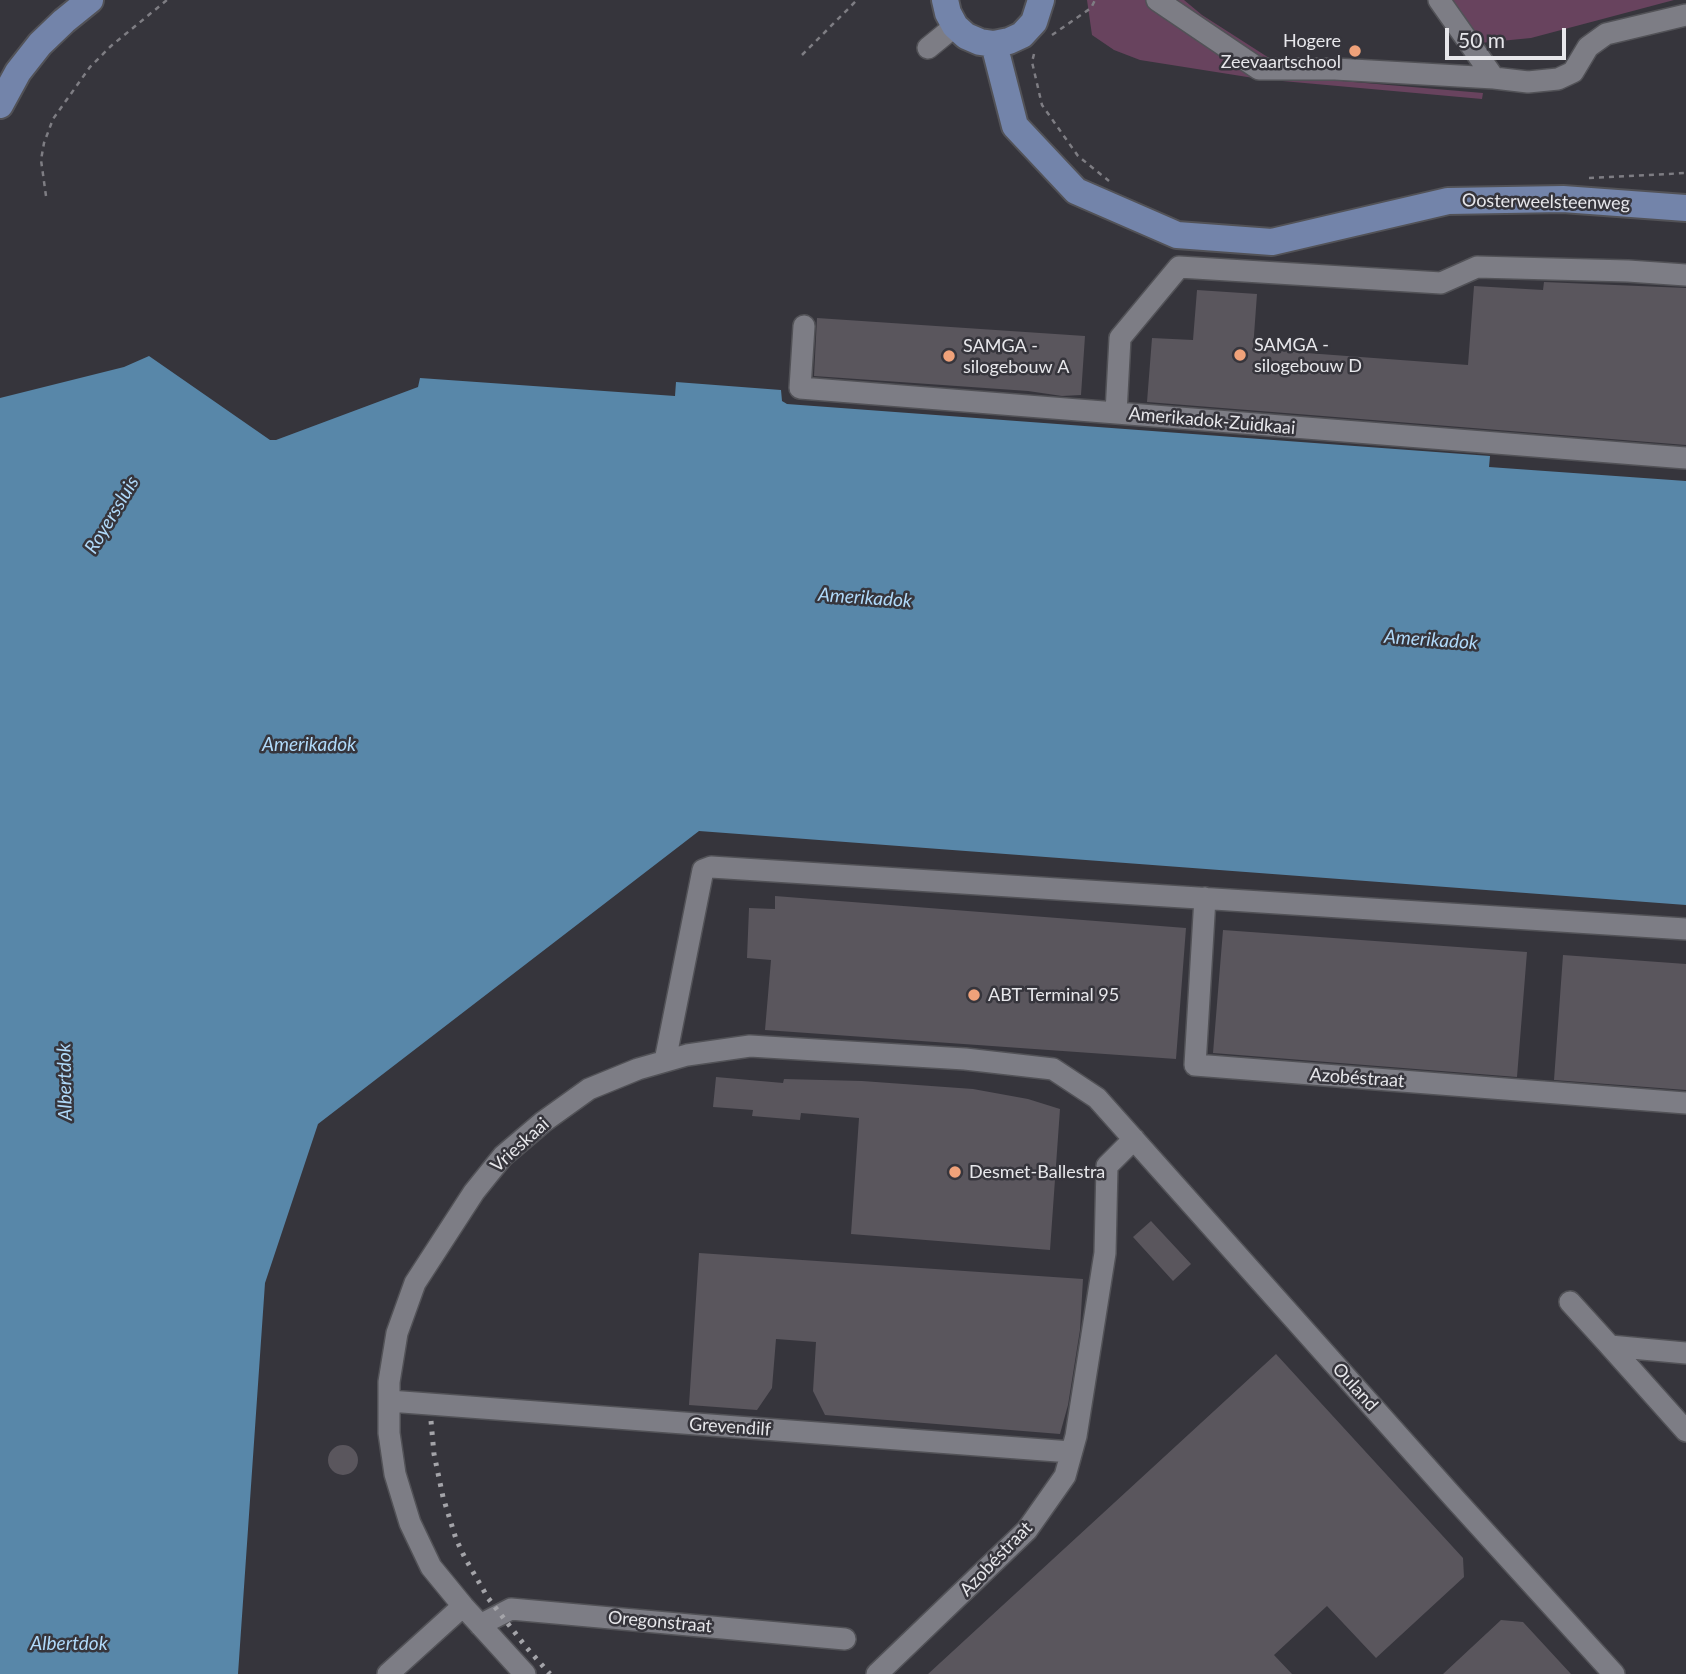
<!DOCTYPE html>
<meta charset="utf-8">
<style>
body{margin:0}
#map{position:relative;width:1686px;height:1674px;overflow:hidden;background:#36353c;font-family:Lato,sans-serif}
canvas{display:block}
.scale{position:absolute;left:1445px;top:28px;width:121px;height:32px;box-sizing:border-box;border:4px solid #e7e7eb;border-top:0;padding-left:9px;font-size:21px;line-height:24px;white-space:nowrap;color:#e7e7eb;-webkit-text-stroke:5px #36353c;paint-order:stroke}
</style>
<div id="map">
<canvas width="1686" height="1674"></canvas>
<div class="scale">50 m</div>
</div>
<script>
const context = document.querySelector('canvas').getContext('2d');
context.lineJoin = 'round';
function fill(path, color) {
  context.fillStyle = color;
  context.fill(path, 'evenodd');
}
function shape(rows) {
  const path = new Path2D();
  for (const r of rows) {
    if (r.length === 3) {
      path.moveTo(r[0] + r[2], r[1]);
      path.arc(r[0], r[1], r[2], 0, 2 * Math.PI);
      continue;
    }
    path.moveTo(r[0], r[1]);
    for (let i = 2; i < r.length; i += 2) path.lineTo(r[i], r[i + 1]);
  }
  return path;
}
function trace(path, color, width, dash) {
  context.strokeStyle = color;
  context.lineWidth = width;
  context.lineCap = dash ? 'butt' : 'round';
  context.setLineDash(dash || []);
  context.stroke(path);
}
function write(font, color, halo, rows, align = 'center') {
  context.font = font + ' Lato,sans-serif';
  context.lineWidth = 5;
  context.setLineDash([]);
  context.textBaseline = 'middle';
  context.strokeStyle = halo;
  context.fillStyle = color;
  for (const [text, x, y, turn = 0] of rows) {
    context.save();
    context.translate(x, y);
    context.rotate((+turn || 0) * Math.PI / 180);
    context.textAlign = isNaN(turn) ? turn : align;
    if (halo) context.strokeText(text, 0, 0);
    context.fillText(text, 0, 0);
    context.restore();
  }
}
fill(shape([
 [1087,0,1184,0,1202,15,1291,72,1306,78,1483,93,1482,99,1260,79,1140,60,1114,50,1092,35],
 [1449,0,1674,0,1531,38,1480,43]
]), '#68435e');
fill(shape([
 [149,356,270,440,276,440,418,387,420,378,675,396,676,382,781,390,782,401,787,404,1490,456,1489,467,1686,481,1686,905,699,831,318,1124,265,1283,238,1674,0,1674,0,398,124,367]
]), '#5887a9');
fill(shape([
 [1544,282,1686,288,1686,445,1147,402,1152,338,1193,340,1197,290,1257,294,1253,349,1468,365,1474,286,1543,290],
 [817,318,1085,336,1081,395,1062,396,1028,391,814,376],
 [775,896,1186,928,1176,1059,765,1030,771,960,747,958,749,908,775,909],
 [1223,930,1527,952,1517,1077,1213,1053],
 [1563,955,1686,964,1686,1090,1554,1080],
 [716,1077,783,1083,784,1079,862,1081,973,1089,1028,1099,1060,1109,1050,1250,851,1234,859,1118,801,1113,800,1120,752,1116,753,1110,713,1107],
 [1151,1221,1191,1264,1173,1281,1133,1237],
 [699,1253,1083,1279,1080,1330,1068,1405,1060,1434,825,1415,813,1391,816,1342,776,1339,772,1388,757,1410,689,1405],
 [1276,1354,1463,1558,1464,1577,1376,1658,1327,1606,1274,1655,1292,1674,928,1674],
 [343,1460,15],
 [1501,1620,1523,1622,1571,1674,1443,1674]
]), '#5a565d');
const minor = shape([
 [1157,0,1259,69,1335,69,1494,78,1528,82,1558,79,1573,72,1588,47,1606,34,1686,15],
 [1439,0,1494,78],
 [928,48,955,26],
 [804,326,800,388,1686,458],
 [1116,413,1120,338,1179,267,1441,283,1477,267,1628,271,1686,275],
 [1205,898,1195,1065,1686,1103],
 [665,1061,703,870,711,867,1686,929],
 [1570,1302,1610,1346,1686,1353],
 [1610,1346,1686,1431],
 [389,1401,1071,1452],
 [480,1625,511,1609,845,1639],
 [388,1674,463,1606],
 [525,1674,463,1606,431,1567,410,1523,395,1474,389,1433,389,1382,397,1333,415,1283,474,1192,503,1156,543,1122,589,1089,638,1069,687,1055,750,1046,965,1059,1053,1069,1097,1098,1454,1498,1614,1674],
 [877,1674,1027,1530,1065,1476,1076,1436,1105,1253,1107,1166,1134,1139]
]);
const major = shape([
 [945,0,948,13,955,26,966,36,980,42,994,44,1009,41,1022,35,1034,22,1041,0],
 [994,44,1015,126,1076,191,1177,235,1272,242,1448,201,1563,199,1686,208],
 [0,105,18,72,40,44,64,21,90,0]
]);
trace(minor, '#525257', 24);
trace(major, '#525257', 30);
trace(shape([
 [1052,35,1091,8,1095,0],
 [1034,54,1032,62,1042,105,1078,156,1109,181],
 [802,55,857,0],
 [1589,178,1686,173],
 [46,196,41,160,44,143,53,119,90,67,111,46,167,0]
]), '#7e7d83', 2.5, [5, 5]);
trace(minor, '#7d7d85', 21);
trace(major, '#7384aa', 26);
trace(shape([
 [431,1421,434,1454,443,1497,456,1539,465,1558,488,1598,526,1647,550,1674]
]), '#a4a4a9', 5, [3.5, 7]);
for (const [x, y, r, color] of [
 [1355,51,7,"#f0a27a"],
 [1240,355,7,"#f0a27a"],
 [949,356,7,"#f0a27a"],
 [974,995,7,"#f0a27a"],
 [955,1172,7,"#f0a27a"]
]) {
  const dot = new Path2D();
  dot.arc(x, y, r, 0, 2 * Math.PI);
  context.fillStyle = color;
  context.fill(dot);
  trace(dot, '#36353c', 2.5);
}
write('18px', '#e7e7eb', '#36353c', [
 ["Hogere",1341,41,"right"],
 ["Zeevaartschool",1341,62,"right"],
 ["SAMGA -",1254,345],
 ["silogebouw D",1254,366],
 ["SAMGA -",963,346],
 ["silogebouw A",963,367],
 ["ABT Terminal 95",988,995],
 ["Desmet-Ballestra",969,1172]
], 'left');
write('18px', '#e7e7eb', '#36353c', [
 ["Oosterweelsteenweg",1546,202,1],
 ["Amerikadok-Zuidkaai",1212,421,5],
 ["Azobéstraat",1357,1078,4],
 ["Vrieskaai",520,1145,-42],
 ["Ouland",1355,1387,48],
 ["Grevendilf",730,1427,4],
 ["Azobéstraat",996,1559,-46],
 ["Oregonstraat",660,1622,5]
]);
write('italic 19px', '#b0d9f9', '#36353c', [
 ["Royerssluis",112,515,-59],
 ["Amerikadok",865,598,4],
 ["Amerikadok",1431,640,4],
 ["Amerikadok",309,745],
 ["Albertdok",65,1082,-91],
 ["Albertdok",69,1644]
]);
</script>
